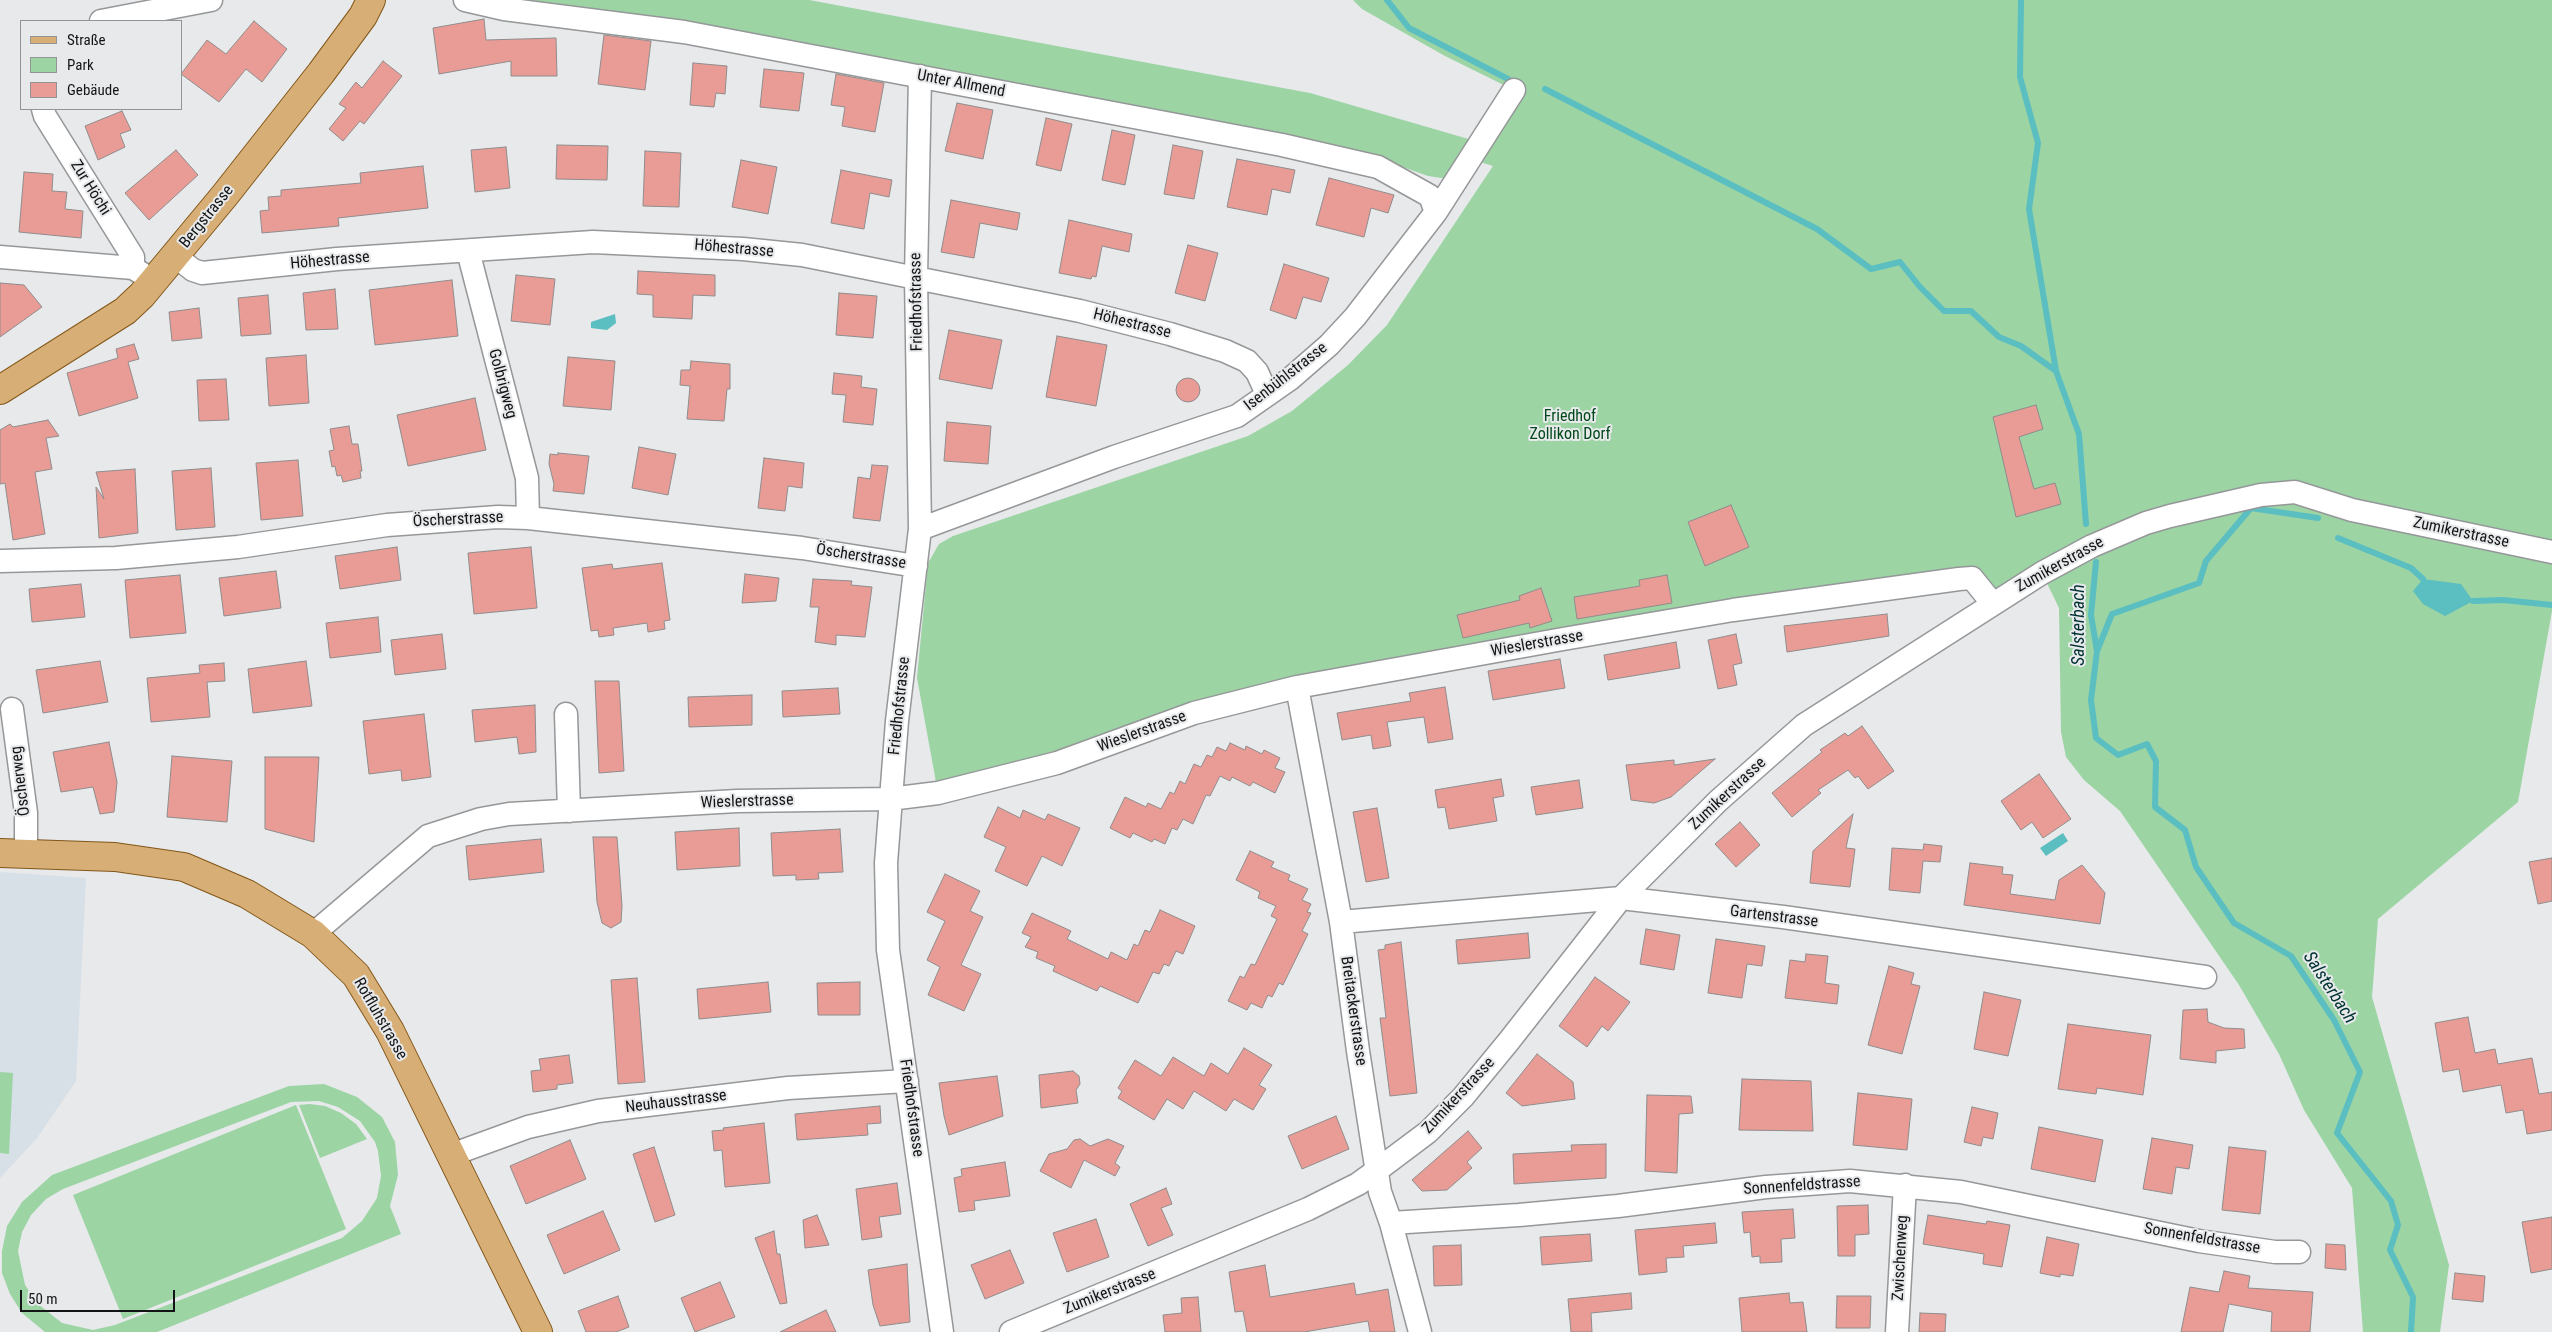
<!DOCTYPE html>
<meta charset="utf-8">
<style>
body{margin:0}
#map{position:relative;width:2552px;height:1332px;overflow:hidden;background:#e7e9eb;font-family:"Roboto Condensed",sans-serif}
canvas{display:block}
.legend{position:absolute;left:20px;top:20px;width:162px;height:90px;box-sizing:border-box;background:#e7e9eb;border:1px solid #929495;margin:0;padding:6px 9px;list-style:none;font-size:15px;color:#131415}
.legend li{display:flex;align-items:center;gap:10px;height:25px}
.legend b{width:25px;border:1px solid #929495}
.scale{position:absolute;left:20px;top:1290px;width:155px;height:22px;box-sizing:border-box;border:2px solid #131415;border-top:0;padding-left:6px;font-size:15px;line-height:18px;white-space:nowrap;color:#131415;-webkit-text-stroke:4px #e7e9eb;paint-order:stroke}
</style>
<div id="map">
<canvas width="2552" height="1332"></canvas>
<ul class="legend">
<li><b style="height:6px;background:#d7af76"></b>Straße</li>
<li><b style="height:14px;background:#9cd4a4"></b>Park</li>
<li><b style="height:14px;background:#e99c96"></b>Gebäude</li>
</ul>
<div class="scale">50 m</div>
</div>
<script>
const context = document.querySelector('canvas').getContext('2d');
context.lineJoin = 'round';
function fill(path, color) {
  context.fillStyle = color;
  context.fill(path, 'evenodd');
}
function shape(rows) {
  const path = new Path2D();
  for (const r of rows) {
    if (r.length === 3) {
      path.moveTo(r[0] + r[2], r[1]);
      path.arc(r[0], r[1], r[2], 0, 2 * Math.PI);
      continue;
    }
    path.moveTo(r[0], r[1]);
    for (let i = 2; i < r.length; i += 2) path.lineTo(r[i], r[i + 1]);
  }
  return path;
}
function trace(path, color, width, dash) {
  context.strokeStyle = color;
  context.lineWidth = width;
  context.lineCap = dash ? 'butt' : 'round';
  context.setLineDash(dash || []);
  context.stroke(path);
}
function write(font, color, halo, rows, align = 'center') {
  context.font = font + ' "Roboto Condensed",sans-serif';
  context.lineWidth = 4;
  context.setLineDash([]);
  context.textBaseline = 'middle';
  context.strokeStyle = halo;
  context.fillStyle = color;
  for (const [text, x, y, turn = 0] of rows) {
    context.save();
    context.translate(x, y);
    context.rotate((+turn || 0) * Math.PI / 180);
    context.textAlign = isNaN(turn) ? turn : align;
    if (halo) context.strokeText(text, 0, 0);
    context.fillText(text, 0, 0);
    context.restore();
  }
}
fill(shape([
 [0,872,86,878,76,1081,37,1138,0,1178]
]), '#d7dfe7');
fill(shape([
 [523,0,809,0,1310,93,1472,140,1448,179,1428,176,1355,150,621,14],
 [1353,0,2552,0,2552,611,2518,802,2378,919,2372,997,2449,1265,2440,1332,2363,1332,2352,1188,2304,1110,2279,1054,2239,985,2120,811,2084,780,2066,757,2061,732,2059,608,2042,573,1993,604,1972,578,1297,687,938,793,917,678,928,563,939,544,953,536,1248,436,1292,411,1348,365,1387,325,1493,166,1471,159,1514,90,1445,56,1362,9],
 [0,1072,13,1073,9,1154,0,1153],
 [324,1084,357,1097,382,1117,395,1142,398,1175,390,1206,401,1234,157,1332,45,1332,22,1313,10,1294,2,1273,2,1251,7,1226,22,1202,52,1175,289,1086],
 [319,1101,338,1107,360,1121,375,1142,378,1151,381,1176,377,1198,362,1221,342,1238,115,1325,93,1330,62,1323,38,1304,25,1285,18,1251,22,1232,31,1215,46,1199,63,1189,291,1102],
 [310,1104,325,1106,341,1113,356,1124,367,1139,320,1158,299,1105],
 [296,1105,346,1229,123,1319,73,1195]
]), '#9cd4a4');
fill(shape([
 [615,314,616,323,607,330,591,328,591,322],
 [2423,579,2461,584,2473,601,2445,616,2423,604,2413,591],
 [2063,833,2068,841,2046,856,2040,848]
]), '#5bbec1');
trace(shape([
 [1387,0,1409,28,1508,79],
 [2021,0,2020,77,2038,143,2029,209,2056,371,2079,434,2086,524],
 [1545,89,1817,229,1871,269,1900,262,1920,287,1944,311,1971,311,1999,337,2021,346,2056,371],
 [2338,538,2411,568,2423,579],
 [2096,562,2091,615,2097,651,2091,700,2096,738,2118,755,2147,744,2156,761,2155,807,2185,830,2196,867,2234,923,2291,956,2334,1020,2360,1072,2337,1133,2391,1201,2398,1225,2390,1250,2413,1297,2411,1332],
 [2473,601,2503,600,2552,605],
 [2097,651,2112,614,2199,583,2206,561,2251,508,2318,518]
]), '#5bbec1', 6);
const building = shape([
 [484,19,486,40,556,38,557,76,511,76,511,61,439,74,433,28,484,19],
 [254,21,287,49,262,82,246,69,219,102,181,74,207,40,226,54,254,21],
 [604,35,651,41,645,90,598,84,604,35],
 [383,61,402,76,364,124,360,121,343,141,329,129,346,108,339,104,356,82,362,88,383,61],
 [693,63,727,66,725,94,716,93,714,107,690,105,693,63],
 [764,69,804,73,799,111,760,107,764,69],
 [836,74,884,83,875,132,842,126,845,107,831,105,836,74],
 [957,103,993,110,983,159,945,151,957,103],
 [122,111,131,130,120,134,125,147,98,160,85,126,122,111],
 [1046,118,1072,124,1061,171,1036,165,1046,118],
 [1112,130,1135,135,1125,185,1102,180,1112,130],
 [557,145,608,146,607,180,556,179,557,145],
 [1173,145,1203,151,1194,199,1164,194,1173,145],
 [506,147,510,188,475,192,471,150,506,147],
 [176,150,198,175,149,220,125,193,176,150],
 [645,151,681,153,679,207,643,206,645,151],
 [1237,159,1295,170,1290,193,1272,189,1267,215,1227,207,1237,159],
 [741,160,777,167,768,214,732,207,741,160],
 [423,166,428,208,338,218,339,226,262,233,260,211,269,210,268,197,281,196,281,190,361,183,360,173,423,166],
 [841,170,892,180,889,197,870,193,864,229,831,223,841,170],
 [24,172,53,174,52,191,67,192,65,209,83,211,81,238,19,232,24,172],
 [1329,178,1394,195,1388,213,1371,208,1364,237,1316,225,1329,178],
 [951,200,1020,213,1017,230,980,223,974,258,941,252,951,200],
 [1069,220,1132,234,1129,252,1102,246,1096,277,1092,276,1091,279,1059,273,1069,220],
 [1188,245,1218,253,1205,301,1175,293,1188,245],
 [1284,264,1329,278,1321,302,1303,297,1296,319,1270,310,1284,264],
 [638,271,715,275,715,296,693,295,692,319,653,317,653,295,637,294,638,271],
 [516,275,555,279,550,325,511,321,516,275],
 [452,280,458,336,375,345,369,290,452,280],
 [0,283,24,285,42,307,0,337,0,283],
 [335,289,338,329,306,330,303,293,335,289],
 [839,293,877,296,873,338,836,335,839,293],
 [268,295,271,334,241,336,238,298,268,295],
 [199,308,202,338,172,341,169,312,199,308],
 [949,330,1002,340,992,389,939,379,949,330],
 [1057,336,1107,345,1096,406,1046,397,1057,336],
 [134,344,139,359,128,362,138,398,79,416,67,373,118,358,116,349,134,344],
 [306,355,309,403,269,406,266,358,306,355],
 [568,357,615,361,611,410,563,406,568,357],
 [691,361,730,364,730,389,727,389,724,421,687,419,690,386,680,385,681,370,690,370,691,361],
 [834,373,862,376,861,387,877,389,873,425,843,422,846,395,832,394,834,373],
 [1188,390,12],
 [226,379,229,420,199,421,197,380,226,379],
 [475,398,486,450,408,466,397,415,475,398],
 [2036,405,2043,429,2019,437,2034,489,2055,483,2061,504,2016,517,1993,417,2036,405],
 [48,420,59,436,46,438,52,469,35,472,45,534,13,540,5,483,0,484,0,430,10,424,13,427,48,420],
 [947,422,991,426,988,464,944,461,947,422],
 [349,426,352,444,358,444,362,471,360,471,361,478,343,482,341,475,337,476,335,466,332,467,329,451,334,450,330,429,349,426],
 [639,447,676,454,668,495,632,488,639,447],
 [558,453,589,456,584,494,553,491,554,484,549,464,550,454,558,455,558,453],
 [764,458,804,463,802,488,788,486,785,511,758,508,764,458],
 [298,460,303,516,261,520,256,463,298,460],
 [872,465,888,466,880,521,853,518,858,477,870,479,872,465],
 [211,468,215,527,176,530,172,471,211,468],
 [135,469,138,533,99,538,96,487,104,499,96,472,135,469],
 [1731,505,1749,547,1705,566,1688,522,1731,505],
 [397,547,401,580,340,589,335,556,397,547],
 [531,547,537,608,474,614,468,553,531,547],
 [662,563,670,620,664,621,665,629,648,632,647,623,613,628,614,635,599,637,598,630,591,631,582,568,612,564,613,569,662,563],
 [276,571,281,608,224,616,219,578,276,571],
 [745,574,779,578,776,601,742,603,745,574],
 [180,575,186,633,130,638,125,580,180,575],
 [1667,575,1672,603,1577,619,1574,597,1640,586,1639,580,1667,575],
 [813,579,852,581,851,585,872,587,865,637,836,635,836,645,815,642,819,607,810,607,813,579],
 [81,584,85,617,32,622,29,589,81,584],
 [1541,588,1552,621,1530,628,1529,623,1463,638,1457,615,1520,600,1519,596,1541,588],
 [1887,614,1889,636,1787,652,1784,626,1887,614],
 [378,617,381,652,330,658,326,623,378,617],
 [442,634,446,669,395,675,391,640,442,634],
 [1736,634,1742,663,1733,665,1737,685,1718,689,1708,640,1736,634],
 [1676,642,1680,668,1608,680,1604,655,1676,642],
 [1560,659,1565,688,1493,700,1488,671,1560,659],
 [100,661,108,702,43,713,36,670,100,661],
 [306,661,312,706,253,713,248,669,306,661],
 [224,663,225,681,207,682,210,717,151,722,147,678,200,673,199,665,224,663],
 [595,681,619,681,624,771,599,773,595,681],
 [1445,687,1453,739,1428,743,1424,717,1387,722,1391,746,1373,749,1371,735,1342,740,1337,713,1411,701,1409,693,1445,687],
 [838,688,840,714,783,717,782,691,838,688],
 [752,695,752,725,689,727,688,697,752,695],
 [535,705,536,752,519,754,517,737,475,742,472,710,535,705],
 [424,714,431,777,402,781,401,770,369,774,363,721,424,714],
 [1862,726,1894,771,1868,789,1858,776,1855,778,1848,770,1818,790,1821,793,1792,817,1772,793,1822,752,1820,750,1845,733,1848,736,1862,726],
 [109,742,117,782,114,812,100,814,93,787,61,792,53,752,109,742],
 [1230,743,1245,750,1246,746,1262,754,1264,750,1280,758,1275,768,1285,772,1275,793,1253,782,1250,786,1232,777,1230,781,1220,776,1210,796,1206,795,1193,824,1183,819,1177,830,1172,828,1165,844,1154,839,1152,842,1133,833,1130,838,1110,828,1125,797,1146,807,1148,803,1161,809,1170,792,1174,794,1180,781,1185,784,1194,764,1201,767,1207,755,1212,757,1217,747,1226,751,1230,743],
 [172,756,232,761,227,822,167,817,172,756],
 [265,757,319,757,314,842,265,829,265,757],
 [1715,759,1671,797,1654,803,1631,800,1626,765,1674,760,1674,765,1715,759],
 [2039,774,2071,819,2043,838,2032,822,2021,830,2001,801,2039,774],
 [1501,779,1504,796,1493,798,1497,821,1449,829,1445,807,1438,808,1435,790,1501,779],
 [1579,780,1583,808,1536,815,1531,787,1579,780],
 [998,807,1020,818,1023,810,1045,820,1048,814,1080,828,1062,866,1042,856,1027,886,995,871,1006,847,984,837,998,807],
 [1377,808,1389,878,1366,882,1353,812,1377,808],
 [1853,814,1846,848,1855,849,1850,887,1810,883,1813,851,1853,814],
 [1740,822,1760,845,1736,867,1715,844,1740,822],
 [739,828,740,866,677,870,675,832,739,828],
 [840,829,843,872,818,873,819,879,796,880,796,875,773,876,771,833,840,829],
 [593,837,617,837,622,906,621,922,611,928,602,923,597,902,593,837],
 [541,839,544,872,469,880,466,846,541,839],
 [1924,844,1942,846,1940,862,1923,861,1920,893,1889,890,1892,848,1923,850,1924,844],
 [1250,851,1274,862,1271,867,1290,875,1288,880,1308,889,1302,900,1311,904,1307,912,1311,913,1302,931,1308,934,1283,985,1279,983,1272,997,1268,995,1262,1008,1251,1003,1247,1010,1228,1001,1240,976,1244,978,1251,964,1255,965,1277,919,1271,916,1276,906,1258,898,1260,892,1236,880,1250,851],
 [2552,858,2552,901,2538,904,2529,862,2552,858],
 [1970,863,2003,867,2002,874,2013,875,2010,894,2055,900,2059,880,2082,865,2105,893,2100,924,1964,905,1970,863],
 [945,874,980,891,970,911,983,917,961,965,981,974,964,1011,928,995,940,967,927,960,945,921,927,912,945,874],
 [1160,910,1195,926,1183,954,1176,951,1169,966,1164,964,1159,974,1153,972,1138,1003,1100,986,1097,991,1053,971,1055,966,1036,958,1038,952,1025,947,1031,937,1022,933,1032,913,1071,931,1067,939,1108,959,1111,952,1127,960,1134,944,1138,946,1145,930,1150,932,1160,910],
 [1646,929,1680,935,1674,970,1640,964,1646,929],
 [1528,933,1530,958,1458,964,1456,940,1528,933],
 [1716,939,1765,946,1762,966,1747,964,1742,998,1708,993,1716,939],
 [1401,942,1417,1093,1390,1096,1380,1018,1386,1018,1378,950,1385,949,1385,945,1401,942],
 [1806,954,1828,956,1825,983,1839,985,1837,1004,1785,998,1790,960,1805,962,1806,954],
 [1889,966,1914,973,1911,984,1920,986,1902,1054,1868,1045,1889,966],
 [1595,977,1630,1002,1608,1031,1602,1026,1587,1047,1559,1026,1595,977],
 [637,978,645,1082,618,1084,611,980,637,978],
 [768,982,771,1012,699,1019,697,989,768,982],
 [860,982,860,1015,818,1015,817,983,860,982],
 [1984,992,2021,1000,2008,1056,1974,1049,1984,992],
 [2207,1009,2208,1022,2224,1028,2244,1029,2245,1048,2216,1051,2216,1063,2180,1059,2183,1010,2207,1009],
 [2468,1017,2475,1053,2495,1049,2498,1064,2532,1058,2539,1094,2552,1092,2552,1130,2527,1134,2523,1110,2506,1113,2501,1085,2463,1092,2459,1069,2443,1072,2435,1023,2468,1017],
 [2068,1024,2151,1035,2143,1095,2097,1088,2096,1094,2058,1089,2068,1024],
 [1244,1048,1272,1065,1259,1085,1266,1089,1253,1110,1234,1099,1226,1111,1194,1091,1183,1109,1167,1099,1154,1120,1118,1098,1122,1091,1118,1088,1135,1060,1161,1076,1173,1057,1204,1076,1211,1063,1228,1074,1244,1048],
 [1537,1054,1573,1082,1575,1099,1522,1106,1506,1093,1537,1054],
 [569,1055,573,1083,557,1085,557,1089,533,1092,531,1071,541,1070,539,1059,569,1055],
 [1073,1071,1079,1076,1080,1084,1076,1090,1078,1103,1041,1108,1039,1075,1073,1071],
 [997,1076,1003,1116,949,1135,944,1116,939,1083,997,1076],
 [1742,1079,1811,1081,1813,1131,1739,1130,1742,1079],
 [1858,1093,1912,1099,1907,1150,1853,1145,1858,1093],
 [1647,1095,1691,1096,1693,1113,1679,1114,1677,1173,1645,1171,1647,1095],
 [880,1106,881,1123,867,1124,868,1135,797,1140,795,1114,880,1106],
 [1972,1107,1998,1113,1993,1139,1983,1137,1981,1146,1964,1142,1972,1107],
 [1336,1116,1349,1149,1302,1169,1288,1136,1336,1116],
 [764,1123,770,1183,725,1187,722,1150,714,1151,712,1131,724,1130,723,1128,764,1123],
 [2039,1127,2103,1140,2095,1182,2031,1169,2039,1127],
 [1468,1131,1482,1148,1467,1162,1472,1168,1447,1190,1422,1191,1412,1180,1468,1131],
 [2152,1138,2193,1145,2189,1169,2176,1167,2172,1194,2143,1189,2152,1138],
 [1080,1139,1090,1146,1108,1139,1124,1146,1115,1163,1120,1167,1115,1176,1084,1160,1071,1188,1040,1171,1049,1154,1067,1149,1074,1140,1080,1139],
 [570,1140,586,1179,526,1204,510,1166,570,1140],
 [1606,1144,1606,1178,1514,1184,1513,1154,1572,1151,1571,1145,1606,1144],
 [654,1147,675,1215,655,1222,633,1154,654,1147],
 [2229,1147,2266,1151,2260,1214,2222,1210,2229,1147],
 [1005,1162,1010,1196,974,1201,975,1210,959,1212,954,1178,962,1176,961,1169,1005,1162],
 [897,1183,901,1214,879,1217,882,1237,862,1240,856,1189,897,1183],
 [1166,1188,1172,1204,1161,1208,1173,1235,1148,1246,1130,1204,1166,1188],
 [1868,1205,1869,1234,1855,1235,1855,1256,1838,1256,1837,1206,1868,1205],
 [1793,1209,1795,1238,1781,1239,1782,1262,1760,1263,1760,1256,1752,1257,1750,1232,1744,1233,1742,1212,1793,1209],
 [603,1211,620,1250,564,1274,547,1235,603,1211],
 [817,1215,829,1245,805,1248,803,1220,817,1215],
 [1928,1215,1986,1224,1987,1221,2010,1225,2002,1267,1983,1264,1984,1254,1923,1244,1928,1215],
 [2552,1217,2552,1269,2531,1273,2522,1222,2552,1217],
 [1096,1219,1109,1257,1067,1272,1053,1233,1096,1219],
 [1715,1223,1717,1243,1683,1246,1684,1257,1666,1258,1667,1272,1639,1275,1635,1230,1715,1223],
 [774,1231,777,1254,780,1254,787,1303,780,1304,755,1238,774,1231],
 [1590,1234,1592,1261,1542,1265,1540,1237,1590,1234],
 [2047,1237,2079,1244,2073,1276,2060,1274,2060,1277,2040,1273,2047,1237],
 [2326,1244,2345,1245,2346,1270,2325,1268,2326,1244],
 [1461,1245,1462,1285,1434,1286,1433,1246,1461,1245],
 [1010,1250,1024,1283,985,1299,971,1265,1010,1250],
 [907,1264,910,1322,880,1326,873,1305,868,1270,907,1264],
 [1265,1265,1270,1297,1354,1283,1356,1295,1388,1289,1395,1332,1370,1332,1368,1321,1304,1332,1247,1332,1243,1311,1235,1312,1229,1272,1265,1265],
 [2224,1271,2250,1276,2248,1288,2313,1292,2310,1332,2271,1332,2272,1312,2229,1304,2223,1332,2181,1332,2190,1287,2219,1292,2224,1271],
 [2455,1273,2485,1276,2483,1302,2452,1299,2455,1273],
 [720,1282,735,1317,695,1332,681,1298,720,1282],
 [1631,1293,1632,1309,1591,1313,1592,1332,1571,1332,1568,1299,1631,1293],
 [1789,1293,1790,1303,1803,1302,1807,1332,1742,1332,1739,1298,1789,1293],
 [618,1296,629,1327,616,1332,586,1332,578,1311,618,1296],
 [1837,1296,1871,1296,1870,1328,1836,1328,1837,1296],
 [1198,1297,1201,1332,1165,1332,1163,1315,1182,1313,1181,1298,1198,1297],
 [826,1310,836,1332,780,1332,826,1310],
 [1920,1313,1946,1314,1945,1332,1919,1332,1920,1313]
]);
fill(building, '#e99c96');
trace(building, '#908c8c', 1);
const minor = shape([
 [465,0,504,9,684,32,1282,145,1378,167,1430,196,1436,212],
 [101,21,211,0],
 [920,76,916,277,920,529,897,721,886,863,888,950,942,1332],
 [43,109,45,116,133,257,133,268],
 [468,251,527,478,528,518],
 [175,256,193,270,202,273,337,259,593,242,743,249,802,255,1080,311,1170,334,1225,351,1247,361,1257,372,1267,394],
 [0,257,133,268,146,276],
 [920,529,1114,457,1237,416,1290,379,1329,345,1355,317,1436,212,1514,90],
 [0,561,116,558,238,547,387,525,498,517,528,518,802,548,916,566],
 [1297,687,1341,922,1358,1051,1380,1192,1391,1223,1420,1332],
 [12,709,26,813,26,853],
 [566,714,569,811],
 [1341,922,1621,898,1783,917,2205,977],
 [313,934,428,836,481,819,509,814,737,801,890,799,938,793,1057,763,1194,713,1297,687,1563,639,1733,610,1959,579,1972,578,1993,604],
 [451,1155,528,1127,598,1111,788,1088,907,1081],
 [1391,1223,1519,1215,1618,1206,1766,1187,1850,1181,1961,1192,2199,1241,2275,1252,2299,1252],
 [1011,1332,1308,1209,1358,1184,1376,1171,1428,1132,1463,1097,1509,1041,1621,898,1718,801,1804,725,2042,573,2092,546,2146,523,2170,516,2261,495,2295,492,2352,510,2552,552],
 [1897,1332,1905,1185]
]);
const major = shape([
 [0,390,125,311,142,295,225,195,321,73,363,16,371,0],
 [0,853,115,857,184,867,247,894,313,934,356,975,390,1031,538,1332]
]);
trace(minor, '#959799', 25);
trace(major, '#825618', 30);
trace(minor, '#fff', 22);
trace(major, '#d7af76', 28);
write('16px', '#131415', '#e7e9eb', [
 ["Unter Allmend",961,84,11],
 ["Zur Höchi",90,188,58],
 ["Bergstrasse",207,217,-51],
 ["Höhestrasse",734,249,5],
 ["Höhestrasse",330,261,-5],
 ["Friedhofstrasse",917,302,-91],
 ["Höhestrasse",1132,324,14],
 ["Isenbühlstrasse",1286,377,-38],
 ["Golbrigweg",502,384,75],
 ["Öscherstrasse",458,520,-3],
 ["Zumikerstrasse",2461,533,12],
 ["Öscherstrasse",861,557,9],
 ["Zumikerstrasse",2060,565,-29],
 ["Wieslerstrasse",1537,644,-10],
 ["Friedhofstrasse",900,706,-84],
 ["Wieslerstrasse",1142,732,-20],
 ["Öscherweg",21,781,-97],
 ["Zumikerstrasse",1728,794,-43],
 ["Wieslerstrasse",747,802,-2],
 ["Gartenstrasse",1774,917,7],
 ["Breitackerstrasse",1353,1011,82],
 ["Rotfluhstrasse",380,1019,60],
 ["Zumikerstrasse",1459,1096,-47],
 ["Neuhausstrasse",676,1102,-7],
 ["Friedhofstrasse",911,1108,82],
 ["Sonnenfeldstrasse",1802,1186,-4],
 ["Sonnenfeldstrasse",2202,1239,10],
 ["Zwischenweg",1901,1258,-87],
 ["Zumikerstrasse",1110,1292,-22]
]);
write('16px', '#01481a', '#e7e9eb', [
 ["Friedhof",1570,417],
 ["Zollikon Dorf",1570,435]
]);
write('italic 18px', '#003233', '#e7e9eb', [
 ["Salsterbach",2079,625,-90],
 ["Salsterbach",2329,988,57]
]);
</script>
